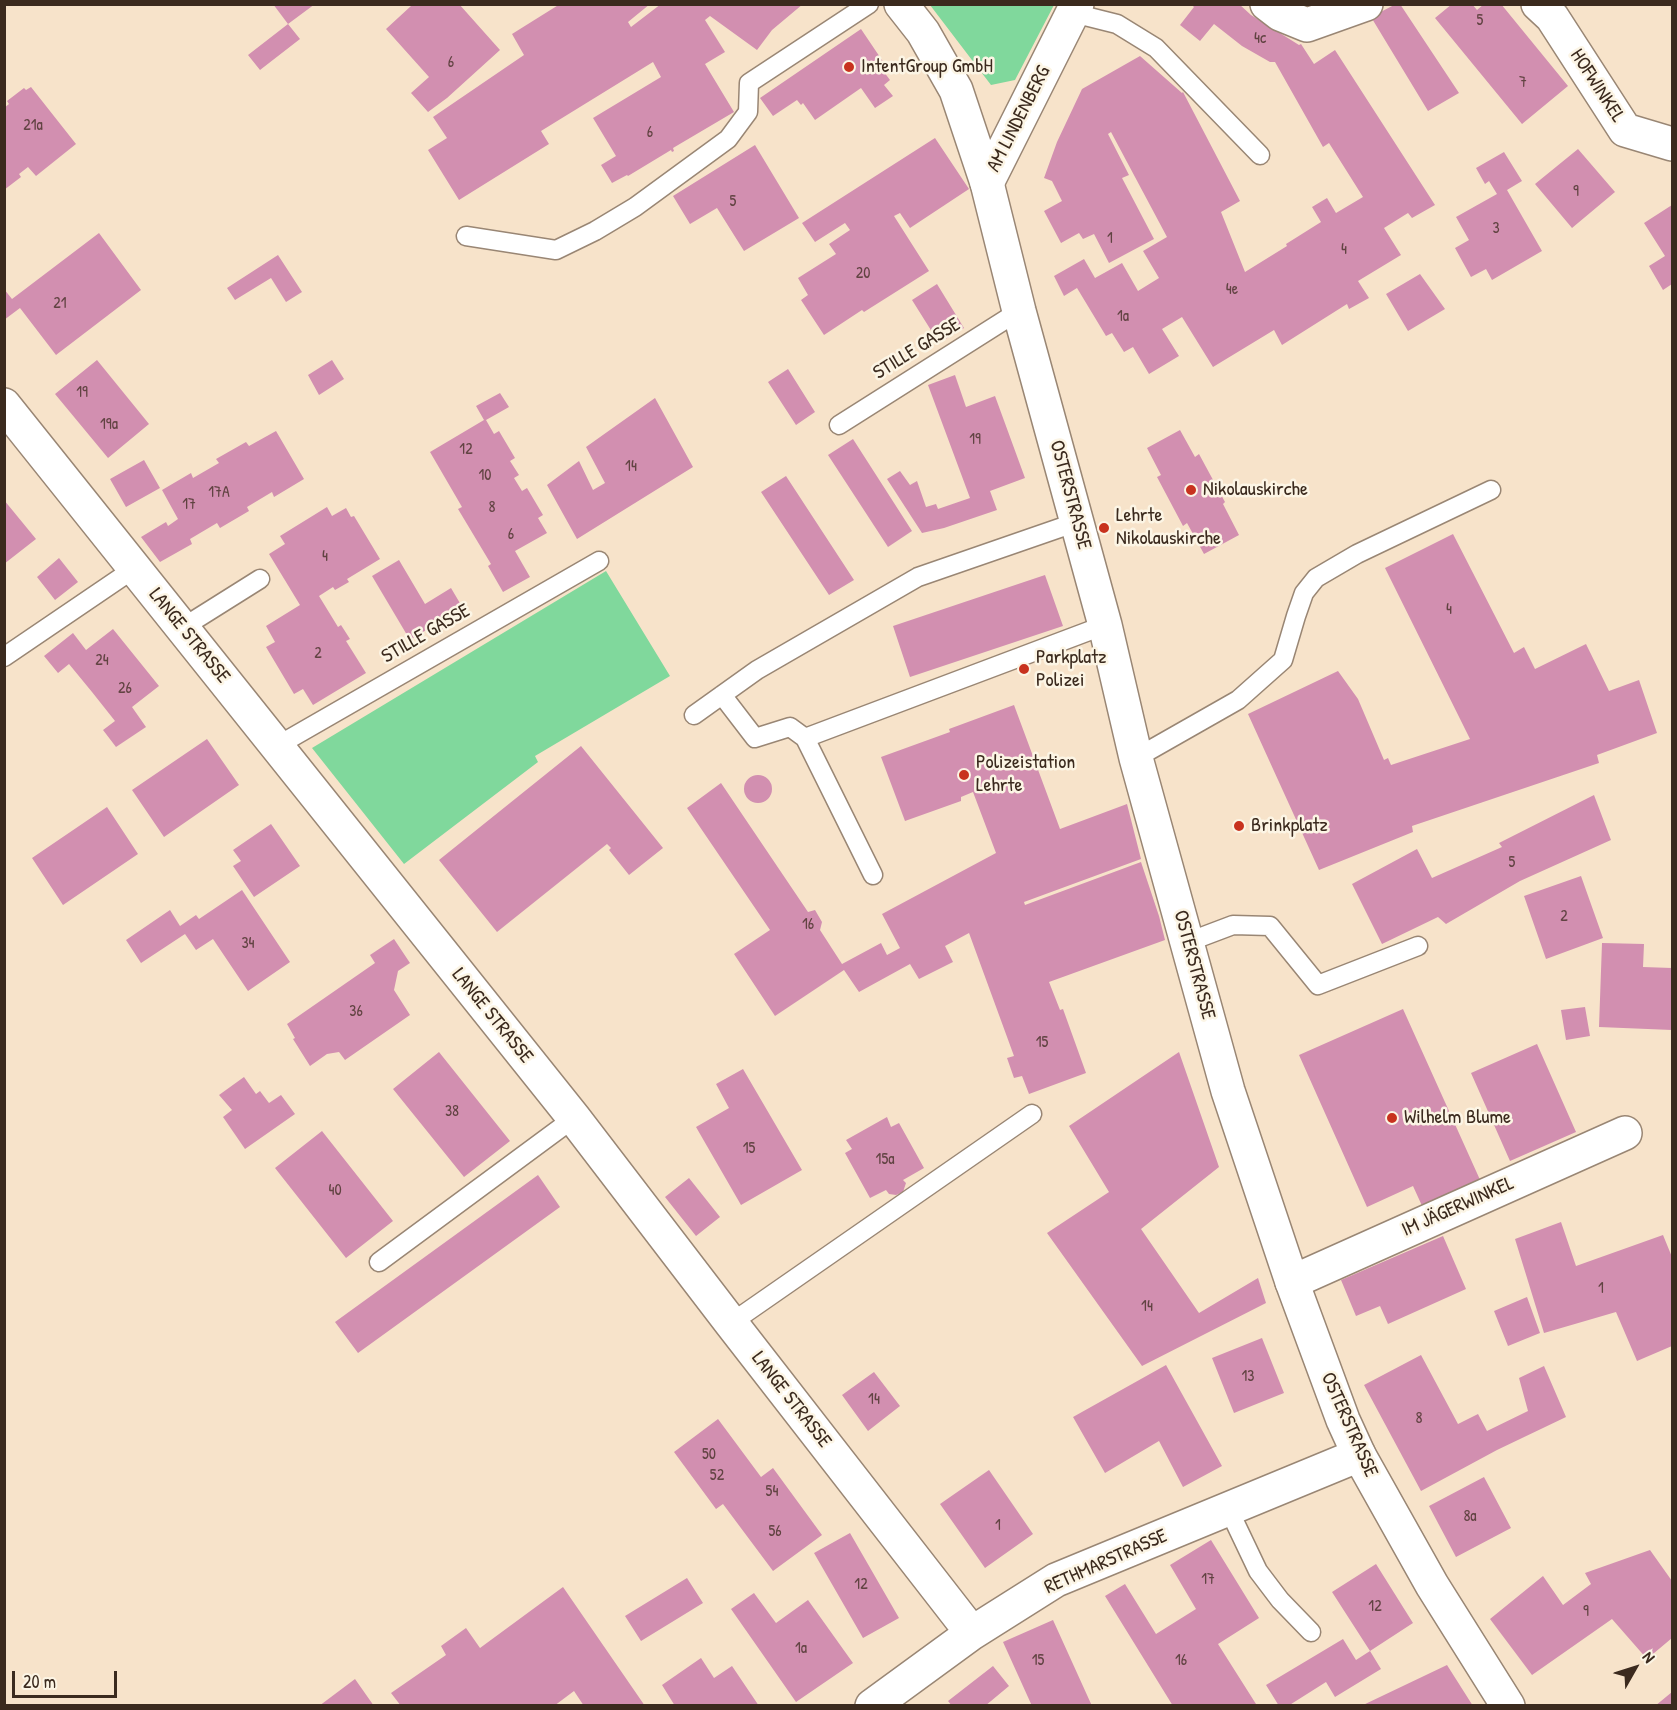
<!DOCTYPE html>
<meta charset="utf-8">
<style>
body{margin:0}
#map{position:relative;width:1677px;height:1710px;overflow:hidden;background:#f7e3ca;font-family:"Patrick Hand",sans-serif}
canvas{display:block}
.frame{position:absolute;inset:0;border:6px solid #3b2a1e;pointer-events:none}
.north{position:absolute;left:1605px;top:1638px;width:60px;height:60px;-webkit-text-stroke:4px #fcf5e5;paint-order:stroke;rotate:51deg;font-size:16px;font-weight:700;line-height:24px;text-align:center;color:#3b2a1e}
.north::after{content:'';display:block;margin:auto;width:21px;height:27px;background:#3b2a1e;clip-path:polygon(50% 0,100% 100%,50% 72%,0 100%)}
.scale{position:absolute;left:12px;top:1671px;width:105px;height:27px;box-sizing:border-box;border:3px solid #3b2a1e;border-top:0;padding-left:8px;font-size:18px;line-height:21px;white-space:nowrap;color:#3b2a1e;-webkit-text-stroke:4px #fcf5e5;paint-order:stroke}
</style>
<div id="map">
<canvas width="1677" height="1710"></canvas>
<div class="frame"></div>
<div class="north">N</div>
<div class="scale">20 m</div>
</div>
<script>
const context = document.querySelector('canvas').getContext('2d');
context.lineJoin = 'round';
function fill(path, color) {
  context.fillStyle = color;
  context.fill(path, 'evenodd');
}
function shape(rows) {
  const path = new Path2D();
  for (const r of rows) {
    if (r.length === 3) {
      path.moveTo(r[0] + r[2], r[1]);
      path.arc(r[0], r[1], r[2], 0, 2 * Math.PI);
      continue;
    }
    path.moveTo(r[0], r[1]);
    for (let i = 2; i < r.length; i += 2) path.lineTo(r[i], r[i + 1]);
  }
  return path;
}
function trace(path, color, width, dash) {
  context.strokeStyle = color;
  context.lineWidth = width;
  context.lineCap = dash ? 'butt' : 'round';
  context.setLineDash(dash || []);
  context.stroke(path);
}
function write(font, color, halo, rows, align = 'center') {
  context.font = font + ' "Patrick Hand",sans-serif';
  context.lineWidth = 5;
  context.setLineDash([]);
  context.textBaseline = 'middle';
  context.strokeStyle = halo;
  context.fillStyle = color;
  for (const [text, x, y, turn = 0] of rows) {
    context.save();
    context.translate(x, y);
    context.rotate((+turn || 0) * Math.PI / 180);
    context.textAlign = isNaN(turn) ? turn : align;
    if (halo) context.strokeText(text, 0, 0);
    context.fillText(text, 0, 0);
    context.restore();
  }
}
fill(shape([
 [930,5,1054,5,1015,80,991,85],
 [606,571,670,676,535,756,538,762,404,864,312,748]
]), '#80d89c');
fill(shape([
 [273,4,315,4,288,24],
 [410,4,459,4,500,50,447,98,428,112,411,93,429,77,386,29,411,6],
 [560,4,650,4,628,22,631,27,661,4,803,4,772,30,757,50,710,16,705,20,725,52,705,64,734,112,673,148,674,151,672,152,671,150,628,176,627,175,612,183,601,165,616,156,593,118,661,77,653,62,541,131,549,144,459,200,428,150,447,138,433,117,524,55,512,34],
 [1191,4,1239,4,1251,15,1299,45,1301,44,1314,64,1335,50,1435,205,1412,218,1408,213,1384,228,1401,255,1358,281,1369,298,1349,309,1347,304,1282,345,1274,330,1213,367,1182,317,1162,329,1179,356,1149,374,1133,347,1124,352,1112,333,1106,336,1077,288,1064,296,1054,276,1084,259,1095,278,1122,263,1138,291,1159,278,1143,251,1167,237,1111,132,1108,134,1129,175,1122,178,1154,239,1109,263,1094,234,1083,239,1079,233,1061,243,1044,211,1062,201,1052,181,1044,178,1057,142,1082,89,1140,56,1182,93,1183,92,1240,201,1221,212,1245,272,1287,246,1286,244,1321,222,1312,207,1327,198,1336,213,1363,197,1329,143,1323,147,1275,62,1270,62,1242,46,1214,24,1200,41,1180,25,1194,7],
 [1396,4,1400,4,1459,93,1428,111,1371,17],
 [1452,4,1472,4,1477,10,1484,4,1501,4,1568,86,1522,124,1435,18],
 [288,24,300,39,260,70,248,55],
 [861,29,888,69,884,72,890,80,884,85,893,96,875,108,861,88,815,120,803,103,801,105,797,100,773,116,760,98],
 [31,87,76,144,36,176,28,167,19,174,21,177,4,190,4,108,9,104,7,101,24,88,26,90],
 [935,138,969,189,910,228,900,213,894,216,929,271,864,312,862,310,824,335,801,300,808,295,798,278,836,254,829,244,850,230,845,223,815,242,802,223],
 [755,145,799,218,744,251,717,208,690,224,673,196],
 [1578,149,1615,192,1572,228,1535,184],
 [1504,152,1522,181,1507,190,1542,251,1492,280,1486,269,1471,277,1455,248,1469,240,1456,217,1497,194,1489,181,1485,184,1476,168],
 [1672,205,1672,284,1663,290,1649,266,1665,256,1644,223],
 [99,233,141,290,56,355,20,308,4,320,4,289,12,299],
 [278,255,302,292,286,302,271,278,235,300,227,288],
 [1420,274,1445,309,1408,331,1386,294],
 [937,284,964,328,939,343,912,300],
 [97,360,149,424,108,458,55,394],
 [332,360,344,379,319,395,308,375],
 [788,369,815,412,796,425,768,382],
 [955,375,966,407,995,396,1025,478,990,491,997,510,944,528,922,533,887,479,900,471,910,485,917,481,926,507,936,504,938,509,970,498,928,385],
 [500,393,509,407,486,420,494,434,499,431,515,458,510,461,519,475,514,478,522,491,527,488,543,515,538,518,547,533,515,551,530,577,503,592,488,566,491,564,458,509,462,507,430,452,484,420,476,406],
 [655,398,693,467,577,539,547,485,579,461,593,490,605,483,586,447],
 [1180,430,1195,457,1199,454,1225,502,1223,504,1239,535,1204,554,1187,523,1183,526,1157,477,1161,475,1147,448],
 [276,431,304,479,274,497,272,492,247,507,249,511,220,528,217,523,190,539,192,544,160,562,141,537,166,522,168,526,178,519,162,490,191,473,193,478,219,463,216,459,246,442,249,446],
 [853,439,912,531,888,547,828,455],
 [144,460,160,488,126,507,110,479],
 [786,476,854,580,829,595,761,492],
 [4,500,36,539,4,564],
 [327,507,332,516,346,508,351,517,354,516,380,559,347,579,349,582,335,590,333,587,319,596,338,627,341,625,350,639,346,641,366,673,313,705,303,689,294,694,266,647,275,642,266,626,300,605,269,554,285,544,280,536],
 [1453,534,1514,653,1524,647,1535,669,1586,644,1609,691,1639,680,1657,733,1597,755,1599,763,1412,826,1413,832,1319,870,1248,714,1338,671,1358,699,1384,760,1388,758,1391,765,1470,739,1385,568],
 [59,558,78,582,55,600,37,577],
 [399,560,425,604,451,588,467,615,440,631,436,624,410,640,372,576],
 [1045,575,1063,626,910,677,893,626],
 [113,629,159,686,132,707,146,727,116,747,103,730,115,721,92,692,69,664,58,673,44,656,73,633,86,650],
 [1014,705,1060,829,1127,804,1141,859,1024,902,1025,905,1141,862,1159,916,1165,940,1049,982,1060,1010,1063,1009,1086,1073,1029,1094,1022,1076,1014,1078,1007,1058,1014,1056,969,933,945,946,953,962,919,979,910,964,859,992,844,970,775,1016,734,954,770,930,687,808,721,783,808,912,815,910,822,922,820,930,842,964,881,943,887,955,900,948,882,914,996,853,973,792,961,797,961,801,905,821,881,757,950,732,949,729],
 [207,739,239,785,164,837,132,790],
 [581,746,663,848,629,875,609,850,611,848,607,844,497,932,439,860],
 [758,789,14],
 [1594,795,1611,840,1520,881,1446,924,1438,917,1382,944,1352,884,1417,849,1432,878,1502,847,1499,843],
 [107,807,138,854,63,905,32,858],
 [271,824,300,866,254,897,233,866,241,861,233,850],
 [1581,876,1603,938,1546,959,1524,896],
 [242,890,290,962,248,991,213,939,196,950,185,934,141,963,126,940,170,910,180,926,196,915,199,919],
 [394,939,410,963,398,971,394,990,410,1015,345,1060,339,1052,327,1054,310,1066,293,1039,295,1038,287,1024,375,963,370,955],
 [1602,943,1644,944,1643,967,1672,968,1672,1030,1599,1027],
 [1585,1007,1590,1036,1566,1040,1561,1010],
 [1403,1009,1481,1182,1423,1208,1413,1186,1367,1207,1299,1055],
 [1537,1044,1576,1132,1510,1161,1471,1073],
 [439,1052,510,1141,464,1177,393,1089],
 [1179,1052,1219,1167,1141,1229,1199,1313,1258,1278,1266,1303,1142,1366,1047,1233,1109,1192,1069,1126],
 [743,1069,802,1170,741,1205,696,1127,729,1108,716,1084],
 [244,1077,256,1094,260,1091,269,1103,281,1095,295,1114,245,1149,223,1117,232,1110,219,1095],
 [887,1117,891,1127,899,1123,924,1168,903,1180,906,1183,903,1192,896,1195,889,1194,886,1190,870,1198,845,1153,852,1149,846,1140],
 [322,1131,393,1221,346,1258,275,1168],
 [538,1175,560,1207,358,1353,335,1322],
 [689,1178,720,1217,696,1236,665,1197],
 [1561,1222,1576,1266,1663,1235,1672,1257,1672,1346,1637,1361,1616,1312,1544,1333,1515,1239],
 [1443,1236,1466,1289,1388,1324,1380,1306,1356,1316,1341,1280],
 [1527,1297,1540,1333,1508,1346,1494,1311],
 [1262,1338,1284,1393,1234,1413,1212,1358],
 [1421,1355,1458,1424,1478,1414,1487,1431,1528,1411,1519,1378,1544,1366,1566,1417,1497,1450,1421,1491,1364,1385],
 [1166,1365,1222,1466,1183,1487,1159,1441,1105,1473,1073,1417],
 [874,1372,900,1406,868,1431,842,1395],
 [718,1419,761,1477,773,1468,822,1535,773,1571,723,1504,716,1509,674,1452],
 [989,1470,1033,1534,985,1568,940,1504],
 [1484,1477,1511,1528,1456,1557,1429,1506],
 [850,1533,899,1618,863,1638,814,1553],
 [1211,1540,1259,1618,1218,1644,1256,1704,1254,1706,1173,1706,1105,1596,1125,1584,1156,1634,1196,1609,1170,1565],
 [1650,1550,1672,1581,1672,1638,1647,1659,1612,1619,1532,1675,1490,1619,1543,1576,1563,1605,1591,1584,1585,1573],
 [1376,1564,1413,1623,1370,1651,1332,1592],
 [687,1578,703,1603,641,1641,625,1616],
 [563,1587,645,1706,584,1706,574,1691,554,1706,401,1706,391,1693,446,1655,441,1646,466,1628,480,1648],
 [754,1593,776,1623,808,1600,853,1663,796,1702,731,1609],
 [1053,1620,1092,1706,1032,1706,1003,1642],
 [1343,1639,1356,1660,1370,1651,1381,1669,1335,1697,1326,1682,1288,1706,1279,1706,1266,1685],
 [701,1658,714,1678,732,1666,759,1706,675,1706,662,1685],
 [1447,1665,1473,1706,1361,1706],
 [993,1666,1009,1686,985,1706,952,1706,948,1701],
 [355,1679,374,1706,319,1706],
 [1672,1692,1672,1706,1655,1706]
]), '#d28fb0');
const lane = shape([
 [1073,13,1117,24,1156,48,1260,155],
 [466,236,556,250,595,231,635,207,728,139,748,112,749,83,869,4],
 [839,425,1019,311],
 [182,628,260,579],
 [4,657,135,568],
 [722,695,755,738,790,727,805,738,873,875],
 [694,715,757,670,918,577,1077,522],
 [805,738,1105,625],
 [277,746,599,561],
 [1136,758,1238,700,1283,660,1296,616,1304,593,1316,578,1357,554,1491,490],
 [1188,942,1233,925,1270,926,1318,985,1418,946],
 [379,1262,574,1118],
 [731,1323,1032,1114],
 [1228,1508,1258,1571,1280,1600,1311,1632]
]);
const street = shape([
 [1267,4,1280,14,1307,25,1366,4],
 [1538,4,1552,17,1625,130,1672,144],
 [987,183,1077,4],
 [4,405,574,1118,731,1323,972,1633],
 [1292,1282,1625,1133],
 [872,1706,972,1633,1056,1580,1359,1455]
]);
const secondary = shape([
 [901,4,923,32,956,90,987,183,1019,311,1105,625,1136,758,1228,1091,1292,1282,1343,1420,1359,1455,1432,1585,1508,1706]
]);
trace(lane, '#998674', 21);
trace(street, '#998674', 36);
trace(secondary, '#998674', 36);
trace(lane, '#fff', 18);
trace(street, '#fff', 33);
trace(secondary, '#fff', 33);
for (const [x, y, r, color] of [
 [849,67,6,"#c8321e"],
 [1191,490,6,"#c8321e"],
 [1104,528,6,"#c8321e"],
 [1024,669,6,"#c8321e"],
 [964,775,6,"#c8321e"],
 [1239,826,6,"#c8321e"],
 [1392,1118,6,"#c8321e"]
]) {
  const dot = new Path2D();
  dot.arc(x, y, r, 0, 2 * Math.PI);
  context.fillStyle = color;
  context.fill(dot);
  trace(dot, '#fcf5e5', 2);
}
write('16px', '#614342', null, [
 ["5",1480,21],
 ["4c",1260,39],
 ["6",451,63],
 ["7",1523,83],
 ["21a",33,126],
 ["6",650,133],
 ["9",1576,192],
 ["5",733,202],
 ["3",1496,229],
 ["1",1110,239],
 ["4",1344,250],
 ["20",863,274],
 ["4e",1232,290],
 ["21",60,304],
 ["1a",1123,317],
 ["19",82,393],
 ["19a",109,425],
 ["19",975,440],
 ["12",466,450],
 ["14",631,467],
 ["10",485,476],
 ["17A",219,493],
 ["17",189,505],
 ["8",492,508],
 ["6",511,535],
 ["4",325,557],
 ["4",1449,610],
 ["2",318,654],
 ["24",102,661],
 ["26",125,689],
 ["5",1512,863],
 ["2",1564,917],
 ["16",808,925],
 ["34",248,944],
 ["36",356,1012],
 ["15",1042,1043],
 ["38",452,1112],
 ["15",749,1149],
 ["15a",885,1160],
 ["40",335,1191],
 ["1",1601,1289],
 ["14",1147,1307],
 ["13",1248,1377],
 ["14",874,1400],
 ["8",1419,1419],
 ["50",709,1455],
 ["52",717,1476],
 ["54",772,1492],
 ["8a",1470,1517],
 ["1",998,1526],
 ["56",775,1532],
 ["17",1208,1580],
 ["12",861,1585],
 ["12",1375,1607],
 ["9",1586,1612],
 ["1a",801,1649],
 ["15",1038,1661],
 ["16",1181,1661]
]);
write('20px', '#3b2a1e', '#fcf5e5', [
 ["IntentGroup GmbH",861,67],
 ["Nikolauskirche",1203,490],
 ["Lehrte",1116,516],
 ["Nikolauskirche",1116,539],
 ["Parkplatz",1036,658],
 ["Polizei",1036,681],
 ["Polizeistation",976,763],
 ["Lehrte",976,786],
 ["Brinkplatz",1251,826],
 ["Wilhelm Blume",1404,1118]
], 'left');
write('20px', '#3b2a1e', '#fcf5e5', [
 ["HOFWINKEL",1597,86,57],
 ["AM LINDENBERG",1019,119,-63],
 ["STILLE GASSE",917,349,-32],
 ["OSTERSTRASSE",1070,495,75],
 ["STILLE GASSE",426,634,-30],
 ["LANGE STRASSE",189,636,51],
 ["OSTERSTRASSE",1194,965,75],
 ["LANGE STRASSE",492,1016,51],
 ["IM JÄGERWINKEL",1458,1207,-24],
 ["LANGE STRASSE",791,1400,52],
 ["OSTERSTRASSE",1349,1425,66],
 ["RETHMARSTRASSE",1106,1562,-24]
]);
</script>
